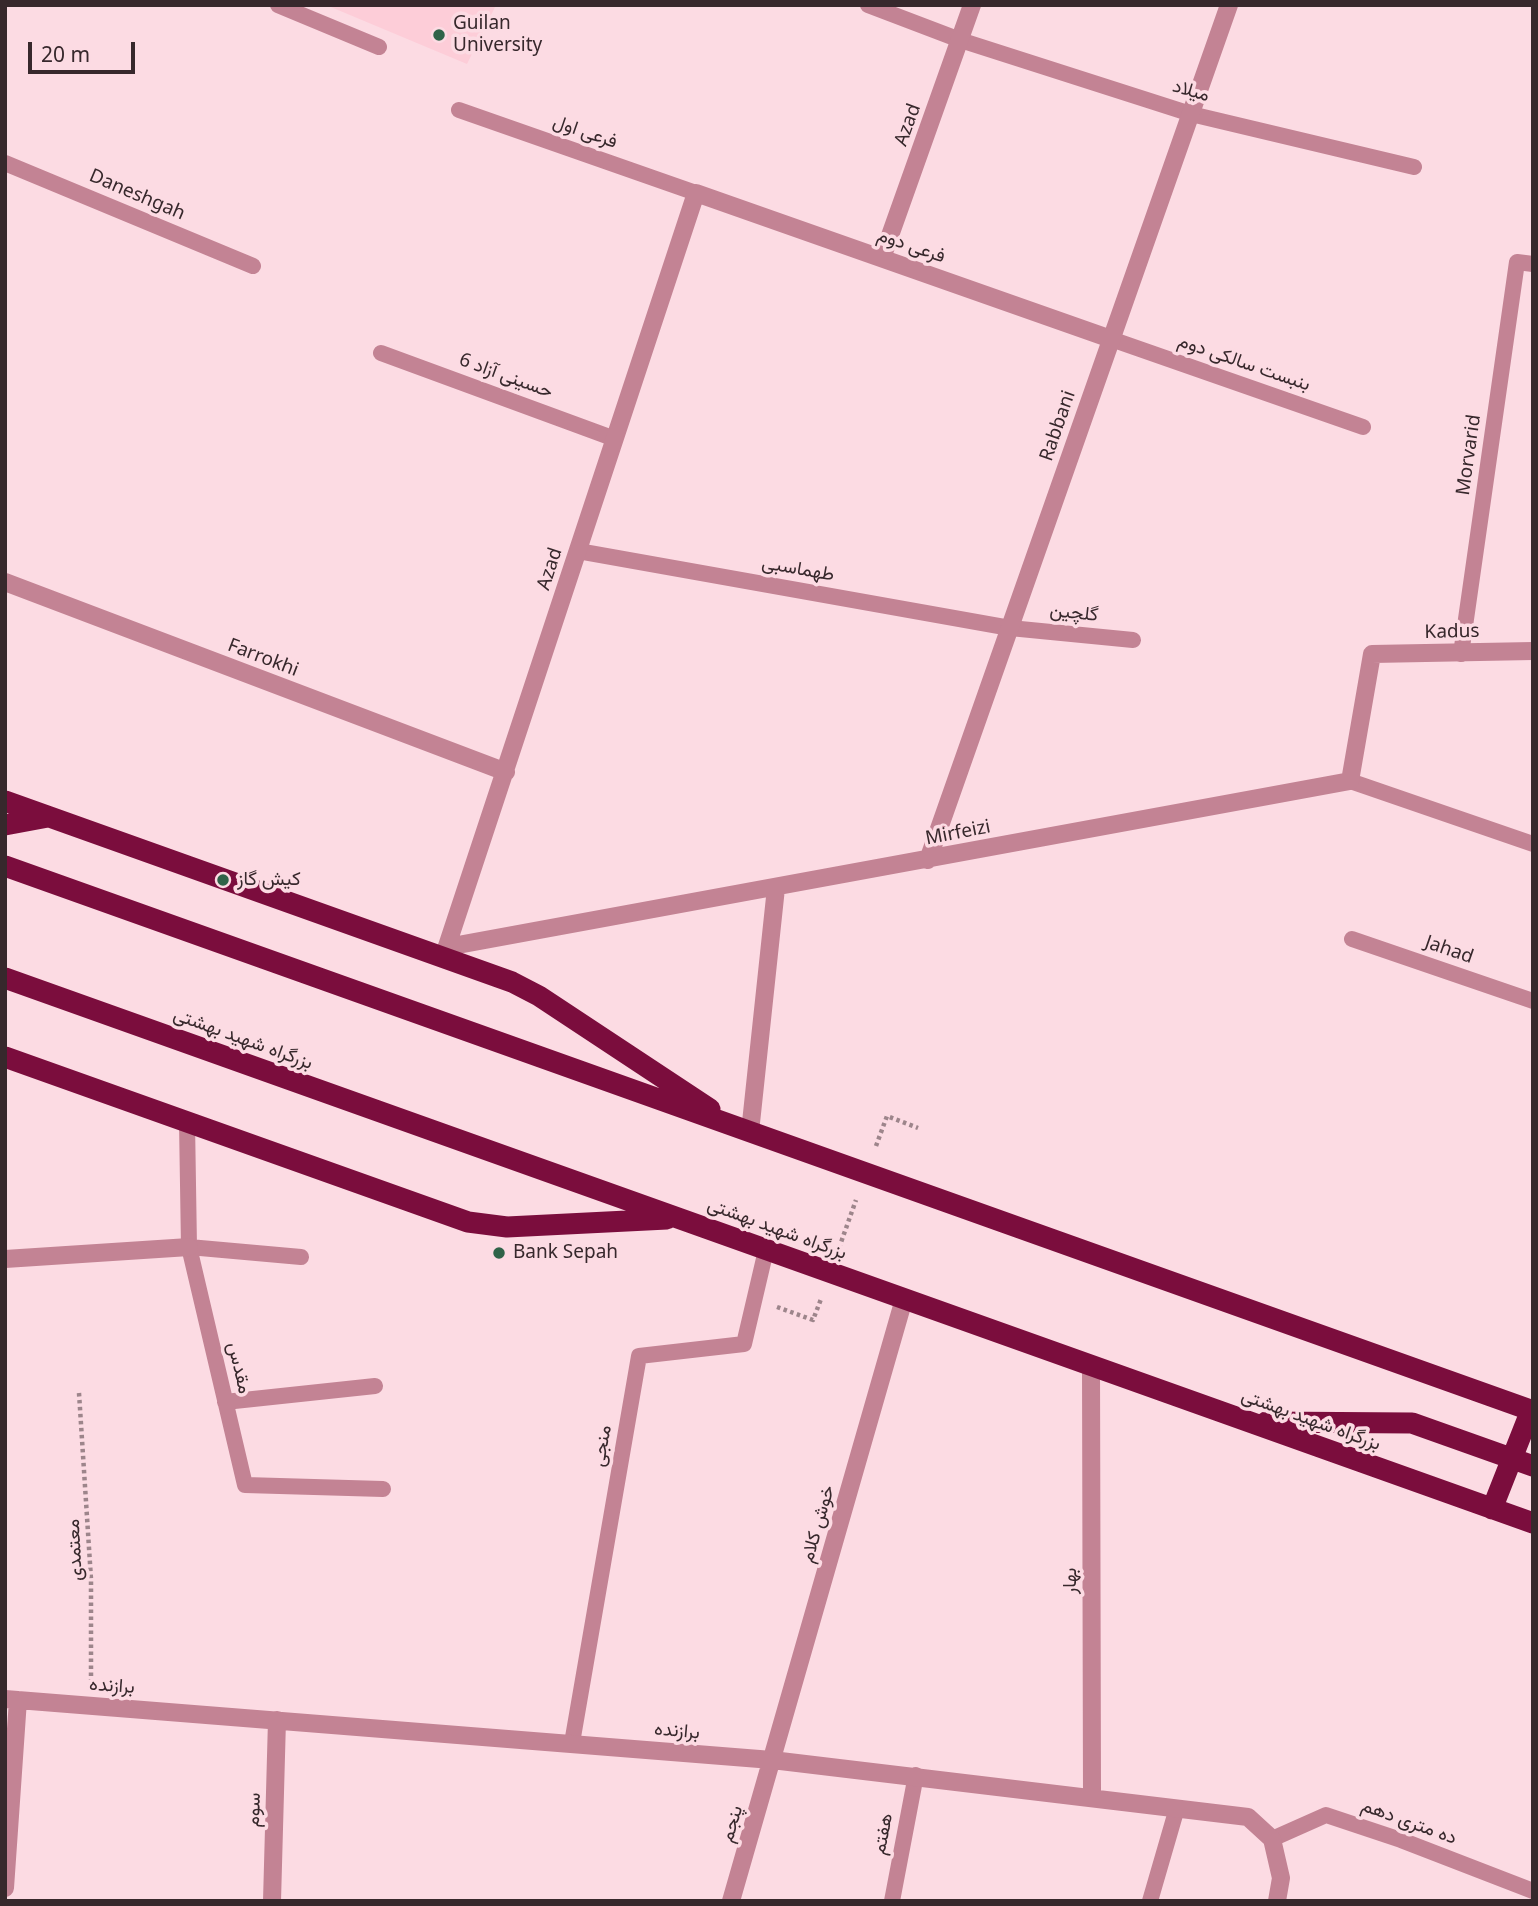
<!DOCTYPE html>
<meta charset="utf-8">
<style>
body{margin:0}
#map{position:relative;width:1538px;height:1906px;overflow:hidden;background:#fcdbe3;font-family:"Noto Sans",sans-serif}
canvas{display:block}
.frame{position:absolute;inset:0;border:7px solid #37282c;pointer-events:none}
.scale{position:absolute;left:28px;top:42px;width:107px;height:32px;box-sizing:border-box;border:4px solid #37282c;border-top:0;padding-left:9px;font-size:21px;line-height:24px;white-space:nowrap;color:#37282c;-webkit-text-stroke:5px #fcdbe3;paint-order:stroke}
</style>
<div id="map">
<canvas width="1538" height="1906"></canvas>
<div class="frame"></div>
<div class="scale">20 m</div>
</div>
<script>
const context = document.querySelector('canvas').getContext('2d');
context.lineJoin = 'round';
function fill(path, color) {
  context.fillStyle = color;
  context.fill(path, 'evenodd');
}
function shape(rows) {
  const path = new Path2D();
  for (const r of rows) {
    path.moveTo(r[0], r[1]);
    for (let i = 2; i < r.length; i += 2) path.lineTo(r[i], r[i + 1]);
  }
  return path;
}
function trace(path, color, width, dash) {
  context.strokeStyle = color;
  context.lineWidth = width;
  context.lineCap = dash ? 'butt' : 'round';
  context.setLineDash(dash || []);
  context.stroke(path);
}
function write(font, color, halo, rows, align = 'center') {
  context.font = font + ' "Noto Sans",Vazirmatn,sans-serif';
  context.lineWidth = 7;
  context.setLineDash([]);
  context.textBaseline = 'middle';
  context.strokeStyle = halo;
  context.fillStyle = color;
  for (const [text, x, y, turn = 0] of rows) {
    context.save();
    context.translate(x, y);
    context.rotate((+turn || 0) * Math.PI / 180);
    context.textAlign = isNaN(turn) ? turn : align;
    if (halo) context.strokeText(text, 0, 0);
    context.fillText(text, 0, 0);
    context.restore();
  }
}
fill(shape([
 [326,5,496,5,467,64]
]), '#fdcdd8');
trace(shape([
 [876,1146,887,1116,918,1128],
 [839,1248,856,1200],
 [777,1307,813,1320,821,1299],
 [79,1393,91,1579,91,1680]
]), '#9d858b', 4.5, [3.5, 3.5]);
trace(shape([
 [278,5,379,47],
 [868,5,960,40,1191,114,1414,167],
 [459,110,696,193],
 [5,163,253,266],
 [1111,339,1363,427],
 [381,353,615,439],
 [578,551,1010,628,1133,640],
 [1461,654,1517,262,1533,264],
 [1350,781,1533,844],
 [1352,939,1533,1001],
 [187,1122,189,1247,245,1485,383,1489],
 [189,1247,301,1257],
 [225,1402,375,1386],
 [572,1743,639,1356,744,1344,766,1250],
 [1272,1839,1326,1815,1401,1840,1533,1891],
 [892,1901,916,1775],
 [1150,1901,1177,1808]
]), '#c38394', 16);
trace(shape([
 [882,258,972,5],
 [5,582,506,772],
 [928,860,1229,5],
 [447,947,1350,781,1372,654,1533,651],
 [443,958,696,193,1111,339],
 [750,1132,776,888],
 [5,1259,189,1247],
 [1091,1365,1092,1797],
 [5,1699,772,1760,1248,1817,1272,1839,1281,1878,1277,1901],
 [5,1888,18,1700],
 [272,1901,277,1720],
 [731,1901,904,1299]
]), '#c38394', 18);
trace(shape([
 [5,801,512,982,539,996,710,1109],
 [5,825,48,817],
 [5,866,1533,1411],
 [5,978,1533,1523],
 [5,1057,468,1222,507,1227,667,1219],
 [1266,1422,1412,1423,1533,1466],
 [1492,1509,1531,1410]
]), '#7b0d3d', 21);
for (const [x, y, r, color] of [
 [439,35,7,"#2f6348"],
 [223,880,7,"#2f6348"],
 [499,1253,7,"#2f6348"]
]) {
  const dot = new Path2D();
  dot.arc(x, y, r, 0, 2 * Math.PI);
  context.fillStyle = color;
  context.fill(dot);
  trace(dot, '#fcdbe3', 2.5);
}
write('19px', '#37282c', '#fcdbe3', [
 ["Guilan",453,24],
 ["University",453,46],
 ["كيش گاز",237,880],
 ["Bank Sepah",513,1253]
], 'left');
write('19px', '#37282c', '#fcdbe3', [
 ["میلاد",1191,91,16],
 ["Azad",908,125,-70],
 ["فرعی اول",585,132,19],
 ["Daneshgah",137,195,23],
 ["فرعی دوم",911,246,19],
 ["بنبست سالکی دوم",1244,363,19],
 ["حسینی آزاد 6",506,376,20],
 ["Rabbani",1058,426,-71],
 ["Morvarid",1469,455,-82],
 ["Azad",550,569,-72],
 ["طهماسبی",798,569,10],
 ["گلچین",1074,613,6],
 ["Kadus",1452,632,-1],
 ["Farrokhi",263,658,21],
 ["Mirfeizi",958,833,-11],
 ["Jahad",1449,950,19],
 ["بزرگراه شهید بهشتی",243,1039,20],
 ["بزرگراه شهید بهشتی",777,1229,20],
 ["مقدس",239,1368,77],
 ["بزرگراه شهید بهشتی",1311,1420,20],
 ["منجی",602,1446,-80],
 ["خوش کلام",818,1524,-74],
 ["معتمدی",75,1550,-93],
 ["بهار",1071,1581,-90],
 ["برازنده",112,1686,4],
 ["برازنده",677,1731,5],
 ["سوم",254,1810,-88],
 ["ده متری دهم",1409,1822,20],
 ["پنجم",732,1824,-74],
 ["هفتم",883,1834,-79]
]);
</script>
